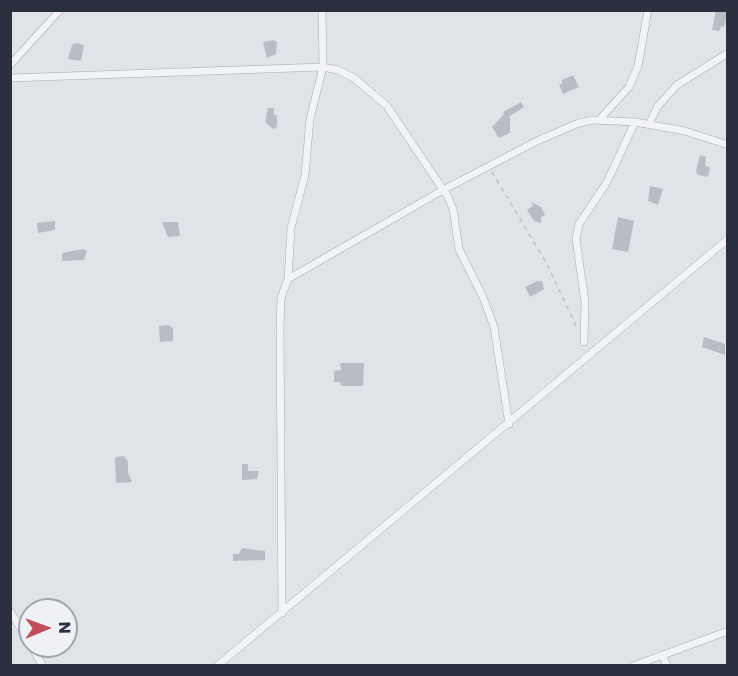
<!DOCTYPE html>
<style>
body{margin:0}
#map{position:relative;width:738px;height:676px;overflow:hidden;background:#e0e3e8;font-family:Poppins,sans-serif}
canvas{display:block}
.frame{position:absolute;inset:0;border:12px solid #2a303e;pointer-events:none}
.north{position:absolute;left:18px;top:598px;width:60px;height:60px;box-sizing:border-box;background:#eff1f5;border:2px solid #a0a4ac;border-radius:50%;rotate:89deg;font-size:16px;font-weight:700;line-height:24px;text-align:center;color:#2a303e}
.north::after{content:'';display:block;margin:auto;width:21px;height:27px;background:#c34e5a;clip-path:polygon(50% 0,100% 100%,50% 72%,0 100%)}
</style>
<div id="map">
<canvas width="738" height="676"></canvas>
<div class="frame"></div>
<div class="north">N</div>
</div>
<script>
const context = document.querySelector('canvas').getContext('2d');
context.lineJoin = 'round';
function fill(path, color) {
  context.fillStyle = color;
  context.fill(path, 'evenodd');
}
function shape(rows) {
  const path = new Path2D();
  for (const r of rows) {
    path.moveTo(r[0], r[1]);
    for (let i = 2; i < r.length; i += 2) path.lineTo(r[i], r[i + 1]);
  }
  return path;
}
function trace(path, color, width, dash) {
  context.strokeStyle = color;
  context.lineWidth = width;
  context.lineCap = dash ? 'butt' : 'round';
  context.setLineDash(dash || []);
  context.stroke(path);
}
fill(shape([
 [716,10,728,11,724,27,721,26,720,31,712,30],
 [273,40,277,42,276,54,267,58,263,42],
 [76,43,84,45,81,61,68,59,72,45],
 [573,75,579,87,563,94,559,84,562,84,562,80],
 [521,102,524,107,510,116,510,133,499,138,492,127,504,114,503,112],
 [268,108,274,108,274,115,277,115,277,127,273,129,265,122],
 [700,155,706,157,705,165,710,168,708,177,698,175,696,171],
 [650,186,663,189,658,205,648,201],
 [531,202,541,207,545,215,541,217,541,223,534,221,527,210,533,206],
 [618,217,634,221,628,252,612,249],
 [55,221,55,230,38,233,37,223],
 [162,222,178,222,180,236,168,237],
 [83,249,87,251,84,260,62,261,62,253],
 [537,281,542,281,544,289,530,297,525,287],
 [168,325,173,328,173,341,160,342,159,326],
 [704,337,725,344,725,355,702,347],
 [340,363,364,363,363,386,341,386,340,382,334,382,334,371,341,370],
 [124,456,128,462,128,473,132,482,116,483,115,459,116,457],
 [242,464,248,464,248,471,259,471,257,479,242,480],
 [242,548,265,551,265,560,233,561,233,554,239,554]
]), '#b8bcc4');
const minor = shape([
 [10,65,60,10],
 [10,78,323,67,338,70,354,78,387,106,448,197,453,209,459,249,483,297,494,327,509,424],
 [599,120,629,87,638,66,648,10],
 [649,124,658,106,677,85,728,53],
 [288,279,291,228,305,175,310,119,323,67,322,10],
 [584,342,585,302,576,239,579,224,607,182,635,122],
 [10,611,30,644],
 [282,613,280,326,281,298,288,279,443,190,539,140,579,123,592,120,635,122,685,131,728,145],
 [31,646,43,666],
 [662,655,667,666],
 [217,666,728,239],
 [633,666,728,631]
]);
trace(minor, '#a6aab2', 8);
trace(shape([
 [492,172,547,264,577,328]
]), '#bec0c6', 1.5, [4.5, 4.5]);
trace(minor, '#f2f3f6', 7);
</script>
